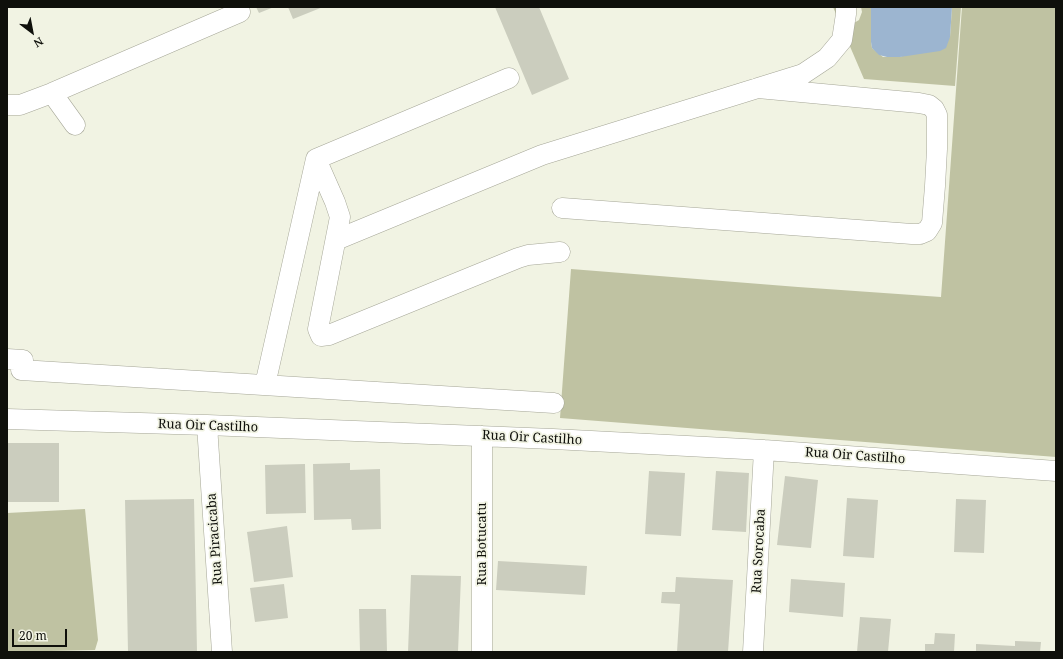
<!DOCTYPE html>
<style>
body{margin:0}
#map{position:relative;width:1063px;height:659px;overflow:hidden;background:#f1f3e3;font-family:"Noto Serif",serif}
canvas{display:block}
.frame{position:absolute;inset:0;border:8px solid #0f100b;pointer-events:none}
.north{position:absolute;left:12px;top:12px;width:40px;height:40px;-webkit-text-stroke:3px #f1f3e3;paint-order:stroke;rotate:148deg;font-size:11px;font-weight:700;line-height:16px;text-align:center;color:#0f100b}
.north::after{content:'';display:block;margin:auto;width:14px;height:18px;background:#0f100b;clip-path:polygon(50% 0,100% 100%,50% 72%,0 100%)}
.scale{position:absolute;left:12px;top:629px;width:55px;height:18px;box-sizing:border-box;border:2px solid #0f100b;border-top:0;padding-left:5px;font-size:12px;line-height:14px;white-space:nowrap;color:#0f100b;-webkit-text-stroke:3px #f1f3e3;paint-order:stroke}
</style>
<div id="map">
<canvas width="1063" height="659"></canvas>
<div class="frame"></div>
<div class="north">N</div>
<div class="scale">20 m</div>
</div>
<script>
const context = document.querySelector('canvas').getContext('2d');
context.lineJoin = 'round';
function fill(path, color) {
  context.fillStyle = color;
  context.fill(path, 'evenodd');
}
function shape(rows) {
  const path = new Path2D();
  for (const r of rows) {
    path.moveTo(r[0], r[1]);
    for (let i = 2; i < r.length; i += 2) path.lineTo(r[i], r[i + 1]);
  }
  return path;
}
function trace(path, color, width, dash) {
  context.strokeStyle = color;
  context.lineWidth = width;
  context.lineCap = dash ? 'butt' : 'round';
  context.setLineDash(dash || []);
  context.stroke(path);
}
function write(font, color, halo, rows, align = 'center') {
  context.font = font + ' "Noto Serif",serif';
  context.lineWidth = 3.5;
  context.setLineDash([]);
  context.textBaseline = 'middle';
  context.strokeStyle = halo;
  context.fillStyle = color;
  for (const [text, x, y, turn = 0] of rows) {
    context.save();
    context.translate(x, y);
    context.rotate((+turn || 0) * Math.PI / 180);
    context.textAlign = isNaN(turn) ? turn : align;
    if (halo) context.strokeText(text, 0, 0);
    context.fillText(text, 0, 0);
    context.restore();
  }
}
fill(shape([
 [833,7,852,7,854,23,859,20,862,12,861,7,871,7,871,42,872,48,883,57,900,57,950,37,952,7,961,7,955,86,864,79],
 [962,7,1056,7,1056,457,560,418,571,269,798,287,941,297],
 [85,509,98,640,95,650,7,652,7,513]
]), '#bfc2a2');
fill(shape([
 [871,7,952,7,950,37,946,48,940,51,900,57,887,57,879,55,872,48,871,42]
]), '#9cb5d0');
fill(shape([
 [256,7,274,7,259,13],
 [288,7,323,7,293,19],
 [495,7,539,7,569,79,532,95],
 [7,443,59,443,59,502,7,502],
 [350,463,350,470,380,469,381,529,352,530,351,519,314,520,313,464],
 [305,464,306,513,266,514,265,465],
 [649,471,685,473,681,536,645,534],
 [716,471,749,473,746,532,712,530],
 [785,476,818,480,811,548,777,545],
 [847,498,878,500,874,558,843,556],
 [194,499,197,652,128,652,125,500],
 [956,499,986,500,984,553,954,552],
 [287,526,293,577,254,582,247,532],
 [498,561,587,566,585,595,496,590],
 [411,575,461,576,458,652,408,652],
 [676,577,733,580,728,652,677,652,680,604,661,603,662,592,675,592],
 [791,579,845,583,843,617,789,612],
 [284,584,288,618,255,622,250,588],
 [359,609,386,609,387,652,360,652],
 [860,617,891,619,888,652,857,652],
 [935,633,955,634,954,652,925,652,925,644,934,644],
 [1015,641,1041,642,1040,652,976,652,976,644,1015,646]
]), '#cbcdbe');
const minor = shape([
 [509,78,316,159,335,202,340,217,318,329,321,336,329,335,518,258,528,255,560,252],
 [52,93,75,125],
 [7,105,20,105,52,93,240,12],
 [562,208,912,234,920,234,927,231,932,223,935,186,937,149,937,115,934,109,929,105,919,103,758,88],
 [336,240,542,155,803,74,827,58,842,40,846,14,846,7],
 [7,359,23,360],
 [21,370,554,403],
 [265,385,316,159],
 [7,419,207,425,553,439,764,450,1056,471],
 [207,425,222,652],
 [482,436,482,652],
 [753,652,764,450]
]);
trace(minor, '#a5a697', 21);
trace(minor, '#fff', 20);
write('13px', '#0f100b', '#f1f3e3', [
 ["Rua Oir Castilho",208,426,2],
 ["Rua Oir Castilho",532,438,3],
 ["Rua Oir Castilho",855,456,4],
 ["Rua Piracicaba",215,539,-94],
 ["Rua Botucatu",482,544,-90],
 ["Rua Sorocaba",759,551,-87]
]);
</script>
